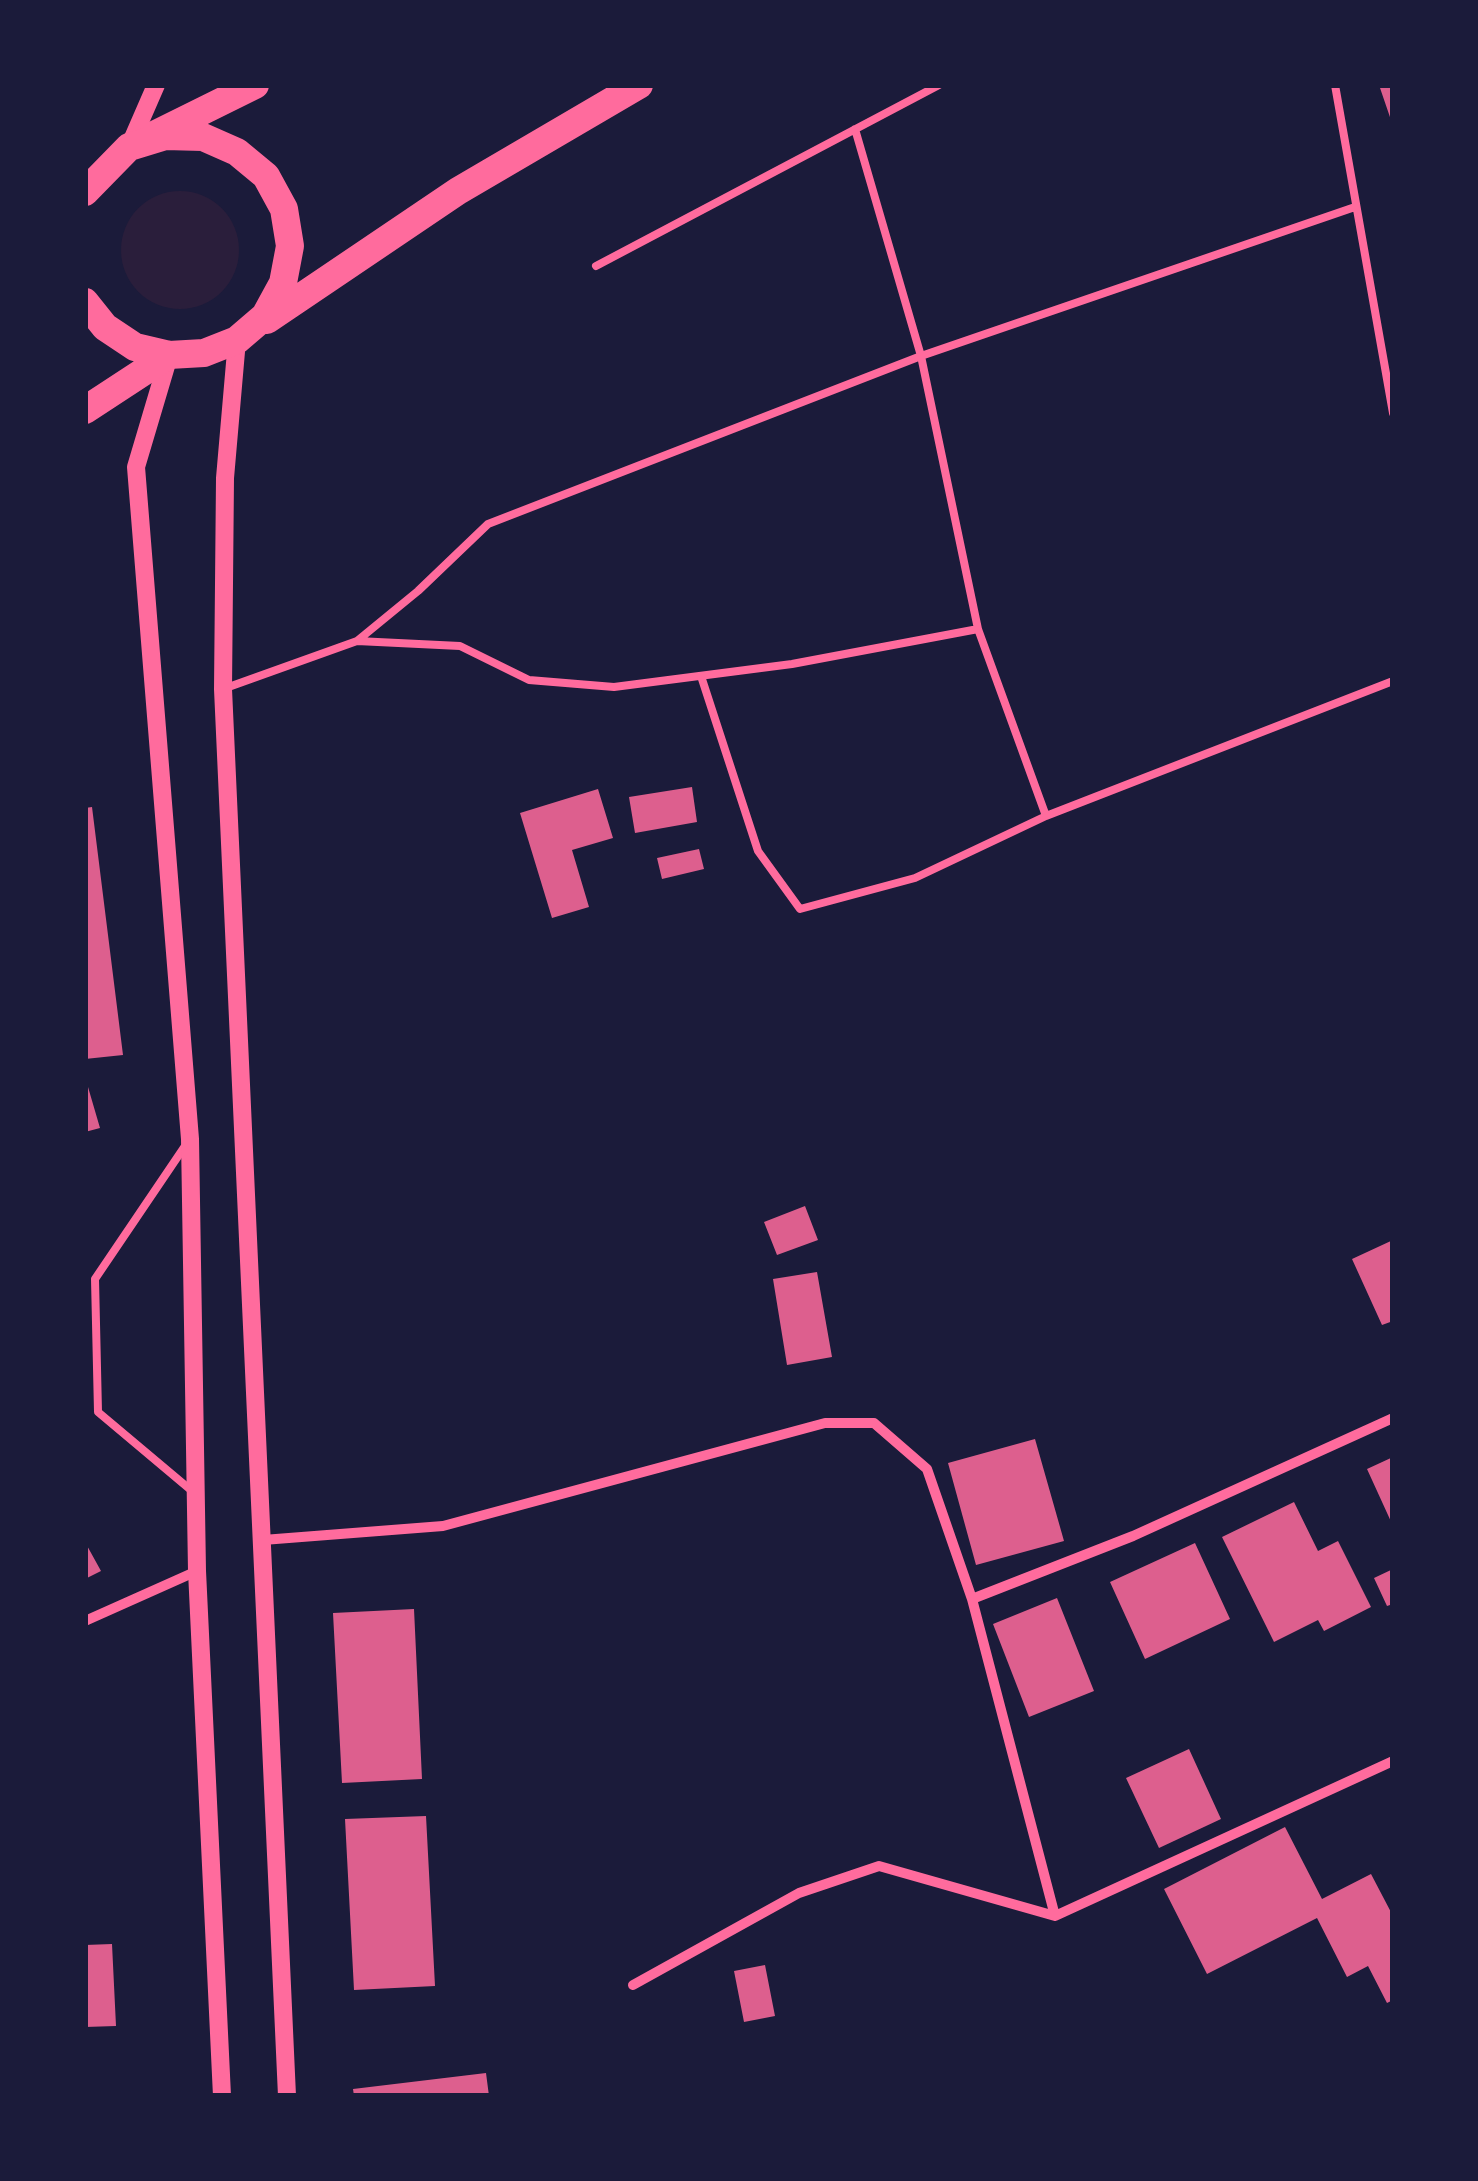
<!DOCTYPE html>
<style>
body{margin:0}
#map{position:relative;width:1478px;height:2181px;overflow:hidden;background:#1b1b3a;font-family:Commissioner,sans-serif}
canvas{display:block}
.frame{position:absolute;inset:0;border:88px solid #1b1b3a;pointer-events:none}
</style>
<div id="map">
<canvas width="1478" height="2181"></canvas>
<div class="frame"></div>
</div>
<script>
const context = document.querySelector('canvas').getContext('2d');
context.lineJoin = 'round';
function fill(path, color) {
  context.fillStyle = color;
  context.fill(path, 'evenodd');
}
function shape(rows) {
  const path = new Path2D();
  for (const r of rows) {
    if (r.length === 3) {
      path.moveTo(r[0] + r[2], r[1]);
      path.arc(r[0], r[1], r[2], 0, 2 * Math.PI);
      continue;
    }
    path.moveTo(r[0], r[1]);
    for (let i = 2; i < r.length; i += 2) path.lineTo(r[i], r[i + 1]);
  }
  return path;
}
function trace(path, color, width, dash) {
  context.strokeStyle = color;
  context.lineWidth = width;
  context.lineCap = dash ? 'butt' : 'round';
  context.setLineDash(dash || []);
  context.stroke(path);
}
fill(shape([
 [180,250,59]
]), '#2a1e3b');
fill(shape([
 [1379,85,1393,85,1393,123,1392,123],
 [692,787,697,822,635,833,629,797],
 [598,789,613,838,572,850,589,907,552,918,520,813],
 [92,807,123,1055,85,1059,85,808],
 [699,849,704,869,662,879,657,858],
 [88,1087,100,1128,85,1132,85,1088],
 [805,1206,818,1240,777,1255,764,1222],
 [1393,1240,1393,1321,1382,1325,1352,1259],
 [817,1272,832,1357,787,1365,773,1279],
 [1035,1439,1064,1541,976,1565,948,1463],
 [1393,1457,1393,1526,1367,1469],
 [1294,1502,1318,1551,1338,1541,1371,1607,1324,1631,1318,1620,1274,1642,1222,1537],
 [85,1542,101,1571,85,1579],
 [1195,1543,1230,1619,1145,1659,1110,1582],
 [1393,1569,1393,1604,1387,1606,1374,1578],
 [1057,1598,1094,1691,1029,1717,993,1624],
 [414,1609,422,1779,342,1783,333,1613],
 [1189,1749,1221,1819,1159,1848,1126,1778],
 [426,1816,435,1986,354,1990,345,1819],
 [1285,1827,1322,1899,1371,1874,1393,1916,1393,2000,1387,2003,1368,1966,1347,1977,1317,1918,1207,1974,1164,1889],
 [112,1944,116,2026,85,2027,85,1945],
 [765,1965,775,2016,744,2022,734,1971],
 [486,2073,489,2096,354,2096,353,2089]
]), '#dd5f8e');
trace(shape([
 [1335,85,1393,413],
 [855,129,921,356,978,629,1046,816],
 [596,266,939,85],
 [357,641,460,646,529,680,614,687,792,664,978,629],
 [701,676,758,851,800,909,915,878,1046,816,1393,681],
 [223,689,357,641,418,591,488,524,921,356,1355,207],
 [185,1146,95,1279,98,1412,192,1491]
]), '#ff6b9d', 8);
trace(shape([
 [263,1540,443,1526,825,1423,874,1423,927,1469,972,1599,1133,1536,1393,1418],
 [972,1599,1055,1916],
 [85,1621,197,1571],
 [633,1985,799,1893,879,1866,1055,1916,1393,1761]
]), '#ff6b9d', 10);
trace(shape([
 [129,147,156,85],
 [237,340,225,478,223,689,287,2096],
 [169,356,136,467,190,1139,197,1571,222,2096]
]), '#ff6b9d', 18);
trace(shape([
 [156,134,255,85],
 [85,192,129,147,165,136,203,137,237,152,266,176,284,209,290,246,283,283,265,316,237,340,204,353,169,355,135,347,105,327,85,302],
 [267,320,458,191,639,85],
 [85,410,169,355]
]), '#ff6b9d', 28);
</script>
